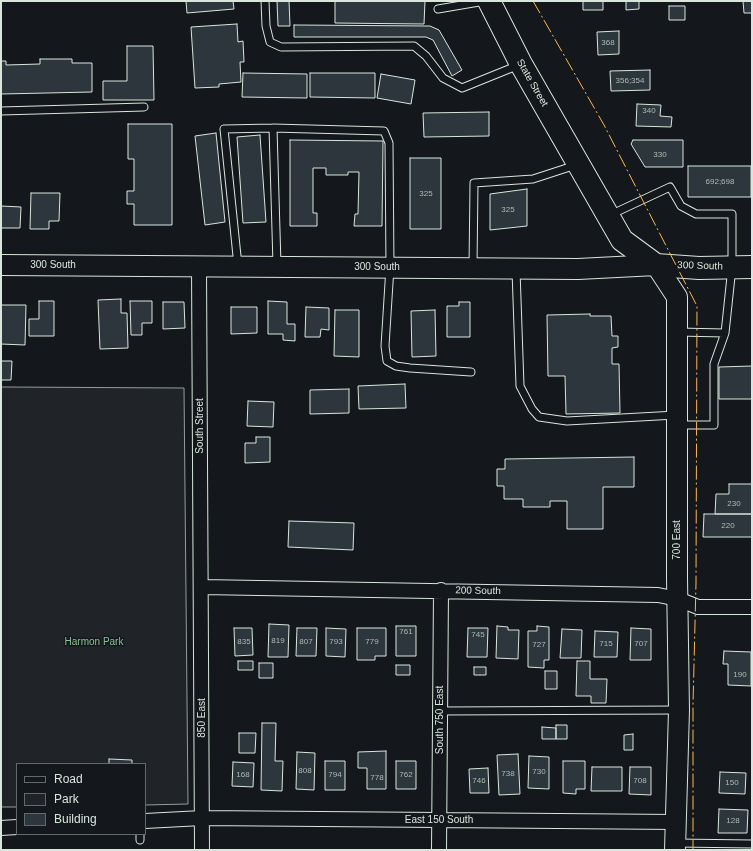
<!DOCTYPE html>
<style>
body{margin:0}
#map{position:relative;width:753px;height:851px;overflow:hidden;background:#14181c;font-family:Arial,sans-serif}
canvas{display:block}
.frame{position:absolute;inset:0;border:2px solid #d8e6dc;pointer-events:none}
.legend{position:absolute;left:16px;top:763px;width:130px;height:72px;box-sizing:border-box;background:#14181c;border:1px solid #626a69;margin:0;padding:5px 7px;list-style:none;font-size:12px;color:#d8e6dc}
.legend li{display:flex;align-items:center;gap:8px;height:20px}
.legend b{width:20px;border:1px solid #626a69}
</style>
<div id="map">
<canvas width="753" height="851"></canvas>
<div class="frame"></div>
<ul class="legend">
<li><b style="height:5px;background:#14181c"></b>Road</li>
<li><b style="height:11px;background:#202428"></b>Park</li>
<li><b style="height:11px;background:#2c363c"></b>Building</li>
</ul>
</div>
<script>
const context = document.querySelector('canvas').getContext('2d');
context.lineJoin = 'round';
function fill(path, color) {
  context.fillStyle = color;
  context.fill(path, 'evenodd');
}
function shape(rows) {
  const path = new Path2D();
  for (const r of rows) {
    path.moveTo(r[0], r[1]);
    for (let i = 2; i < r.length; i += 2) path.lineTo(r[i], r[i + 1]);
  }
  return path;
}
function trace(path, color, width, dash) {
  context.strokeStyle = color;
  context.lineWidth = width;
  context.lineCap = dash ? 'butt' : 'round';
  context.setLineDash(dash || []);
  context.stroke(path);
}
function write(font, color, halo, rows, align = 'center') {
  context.font = font + ' Arial,sans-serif';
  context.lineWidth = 3;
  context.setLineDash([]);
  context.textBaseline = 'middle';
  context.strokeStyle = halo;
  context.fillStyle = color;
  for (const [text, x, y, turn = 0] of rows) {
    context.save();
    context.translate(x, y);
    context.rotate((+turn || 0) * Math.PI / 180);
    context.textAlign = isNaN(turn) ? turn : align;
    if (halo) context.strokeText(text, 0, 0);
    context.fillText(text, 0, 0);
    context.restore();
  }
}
const green = shape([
 [1,387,184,388,188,804,145,805,145,764,17,764,17,807,1,807,1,387]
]);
fill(green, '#202428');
trace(green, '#939e99', 1);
const building = shape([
 [186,1,233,1,234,9,187,13,186,1],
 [277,1,289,1,290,26,278,26,277,1],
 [335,1,425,1,424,24,335,23,335,1],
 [583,1,603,1,603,10,583,10,583,1],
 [626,1,639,1,639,9,626,10,626,1],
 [743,1,752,1,752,13,744,13,743,1],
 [669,6,685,6,685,20,669,20,669,6],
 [237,24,238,42,243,41,244,62,240,62,241,82,219,84,219,87,195,88,191,27,237,24],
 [294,25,430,26,439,30,462,70,452,76,433,40,426,37,294,37,294,25],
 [619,31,619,54,598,55,597,32,619,31],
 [127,46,153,46,154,100,103,100,103,81,127,81,127,46],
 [40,59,72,59,72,63,92,63,92,92,1,94,1,61,6,61,6,65,40,64,40,59],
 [650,70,650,90,611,91,610,71,650,70],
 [243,73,307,74,307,98,242,97,243,73],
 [310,73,375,73,375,98,310,97,310,73],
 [381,74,415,80,411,104,377,98,381,74],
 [637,104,661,105,660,116,672,117,671,127,636,126,637,104],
 [489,112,489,136,424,137,423,113,489,112],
 [128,124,172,124,172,225,134,225,134,204,127,204,127,191,134,191,134,159,128,159,128,124],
 [216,133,225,222,205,225,195,136,216,133],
 [260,135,266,222,243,223,237,137,260,135],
 [290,140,383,141,382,226,354,226,355,214,358,214,359,172,348,172,348,175,326,175,326,168,313,168,313,213,317,213,317,226,290,226,290,140],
 [633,140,683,140,683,167,645,167,631,144,633,140],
 [410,158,441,158,441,229,410,229,410,158],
 [688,166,751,166,751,197,688,197,688,166],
 [527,189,527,226,490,230,490,194,527,189],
 [31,193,60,193,59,221,49,221,49,229,30,229,31,193],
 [1,206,21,207,20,228,1,228,1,206],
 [121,299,121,313,127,313,128,348,100,349,98,300,121,299],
 [39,301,54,301,54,336,29,336,29,319,39,319,39,301],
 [130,301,152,301,152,323,142,323,142,335,131,335,130,301],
 [268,301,287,302,287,324,295,324,295,341,283,340,283,334,268,334,268,301],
 [163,302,184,302,185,328,163,329,163,302],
 [459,302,470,302,470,337,447,337,447,306,459,306,459,302],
 [1,305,26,305,25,345,1,344,1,305],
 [231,307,257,307,257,333,231,334,231,307],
 [306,307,329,308,329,330,321,329,320,337,305,337,306,307],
 [335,310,359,310,359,357,334,356,335,310],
 [435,310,436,356,412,357,411,311,435,310],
 [590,314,590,316,611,316,612,336,618,336,618,347,612,348,612,364,619,364,620,413,566,414,565,376,548,376,547,315,590,314],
 [1,361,12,361,11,380,1,380,1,361],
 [752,366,752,399,719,399,719,367,752,366],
 [405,384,406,408,359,409,358,386,405,384],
 [349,389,349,413,310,414,310,390,349,389],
 [248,401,274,402,273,427,247,426,248,401],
 [256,437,270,437,270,462,245,463,245,443,256,443,256,437],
 [634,457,634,487,603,487,603,529,567,529,567,501,550,501,550,507,523,507,523,499,504,499,504,486,497,486,497,469,505,469,505,459,634,457],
 [729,484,752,484,752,514,715,514,716,494,729,494,729,484],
 [704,514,752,514,752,537,703,537,704,514],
 [289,521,354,523,353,550,288,547,289,521],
 [269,624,289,625,288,657,268,657,269,624],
 [396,626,416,626,416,656,396,656,396,626],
 [497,626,508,627,508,630,519,630,518,659,496,658,497,626],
 [537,626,549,627,549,660,544,660,544,668,528,667,528,631,537,631,537,626],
 [234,628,252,628,253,655,235,656,234,628],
 [297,628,317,628,316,656,296,656,297,628],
 [326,628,346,629,345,657,326,656,326,628],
 [357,628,386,628,386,656,375,656,375,660,357,660,357,628],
 [468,628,488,628,487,657,467,657,468,628],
 [631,628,651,629,651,660,630,660,631,628],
 [562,629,582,630,581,658,560,658,562,629],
 [595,631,618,632,617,657,594,657,595,631],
 [724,651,751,652,751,686,728,685,728,664,723,664,724,651],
 [238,661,253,661,253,670,238,670,238,661],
 [577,661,590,661,590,679,607,679,606,703,591,703,591,696,576,696,577,661],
 [259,663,273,663,273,678,259,678,259,663],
 [396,665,410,665,410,675,396,675,396,665],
 [474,667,486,667,486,675,474,675,474,667],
 [545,671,557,671,557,689,545,689,545,671],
 [262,723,276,723,275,761,283,761,282,791,261,790,262,723],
 [556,725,567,725,567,739,556,739,556,725],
 [542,727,556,728,556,739,542,739,542,727],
 [239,733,256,733,255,753,239,753,239,733],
 [633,734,633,750,624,750,624,735,633,734],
 [386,751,386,789,367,789,367,768,358,768,358,752,386,751],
 [297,752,315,753,314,790,296,789,297,752],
 [518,754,520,794,499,795,497,755,518,754],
 [529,756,549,757,549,789,528,788,529,756],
 [109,759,132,760,132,764,109,764,109,759],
 [325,761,345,761,345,790,325,790,325,761],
 [396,761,416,761,416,789,396,789,396,761],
 [563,761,585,761,585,789,576,789,576,794,563,793,563,761],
 [233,762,254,763,253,787,232,786,233,762],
 [592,767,622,767,622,791,591,791,592,767],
 [630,767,651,767,651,795,629,794,630,767],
 [488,768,489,793,470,793,469,769,488,768],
 [720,772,746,773,745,794,719,793,720,772],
 [719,809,748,810,747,833,718,833,719,809]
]);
fill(building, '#2c363c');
trace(building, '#d8e6dc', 1);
const lane = shape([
 [265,1,266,26,270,42,281,47,414,46,426,56,443,78,462,88,519,65],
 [438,9,485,1],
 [1,111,144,107],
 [273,128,277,265],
 [610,215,670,187,681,206,696,214,732,214,732,267,725,333,714,364,714,425,678,425],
 [238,266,224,129,273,128,384,131,389,143,390,267,385,346,387,361,396,366,410,368,471,372],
 [473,268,474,183,533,179,576,165],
 [516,270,520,386,532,409,539,417,567,421,676,415],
 [677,332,725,333],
 [440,711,678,710],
 [140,834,140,840],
 [676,843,752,844]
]);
const street = shape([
 [199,266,202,850],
 [202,587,658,595,678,599,698,607,752,607],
 [145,821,202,818,676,822],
 [1,828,17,827],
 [439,850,441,590]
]);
const secondary = shape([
 [1,265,578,269,656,265,677,297,677,578,679,710,675,850]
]);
const primary = shape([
 [489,1,521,64,622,240,656,265,699,268,752,267]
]);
trace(lane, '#d8e6dc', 9);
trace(street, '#d8e6dc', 16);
trace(secondary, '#d8e6dc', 22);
trace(primary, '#d8e6dc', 24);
trace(lane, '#14181c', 7);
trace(street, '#14181c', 14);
trace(secondary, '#14181c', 20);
trace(primary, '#14181c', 22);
trace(shape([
 [533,1,604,125,697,306,696,583,693,705,693,850]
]), '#ffb74d', 1, [14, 3, 2, 3]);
write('8px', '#adbab4', null, [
 ["368",608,43],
 ["356;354",630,81],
 ["340",649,111],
 ["330",660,155],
 ["692;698",720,182],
 ["325",426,194],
 ["325",508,210],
 ["230",734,504],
 ["220",728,526],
 ["761",406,632],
 ["745",478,635],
 ["819",278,641],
 ["835",244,642],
 ["807",306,642],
 ["793",336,642],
 ["779",372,642],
 ["715",606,644],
 ["707",641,644],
 ["727",539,645],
 ["190",740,675],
 ["808",305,771],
 ["730",539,772],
 ["738",508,774],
 ["168",243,775],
 ["794",335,775],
 ["762",406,775],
 ["778",377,778],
 ["746",479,781],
 ["708",640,781],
 ["150",732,783],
 ["128",733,821]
]);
write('10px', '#d8e6dc', '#14181c', [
 ["State Street",532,83,60],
 ["300 South",53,265],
 ["300 South",700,266,2],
 ["300 South",377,267],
 ["South Street",200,426,-90],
 ["700 East",677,540,-90],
 ["200 South",478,591,1],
 ["850 East",202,718,-90],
 ["South 750 East",440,720,-90],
 ["East 150 South",439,820]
]);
write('10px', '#8ac095', '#14181c', [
 ["Harmon Park",94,642]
]);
</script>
